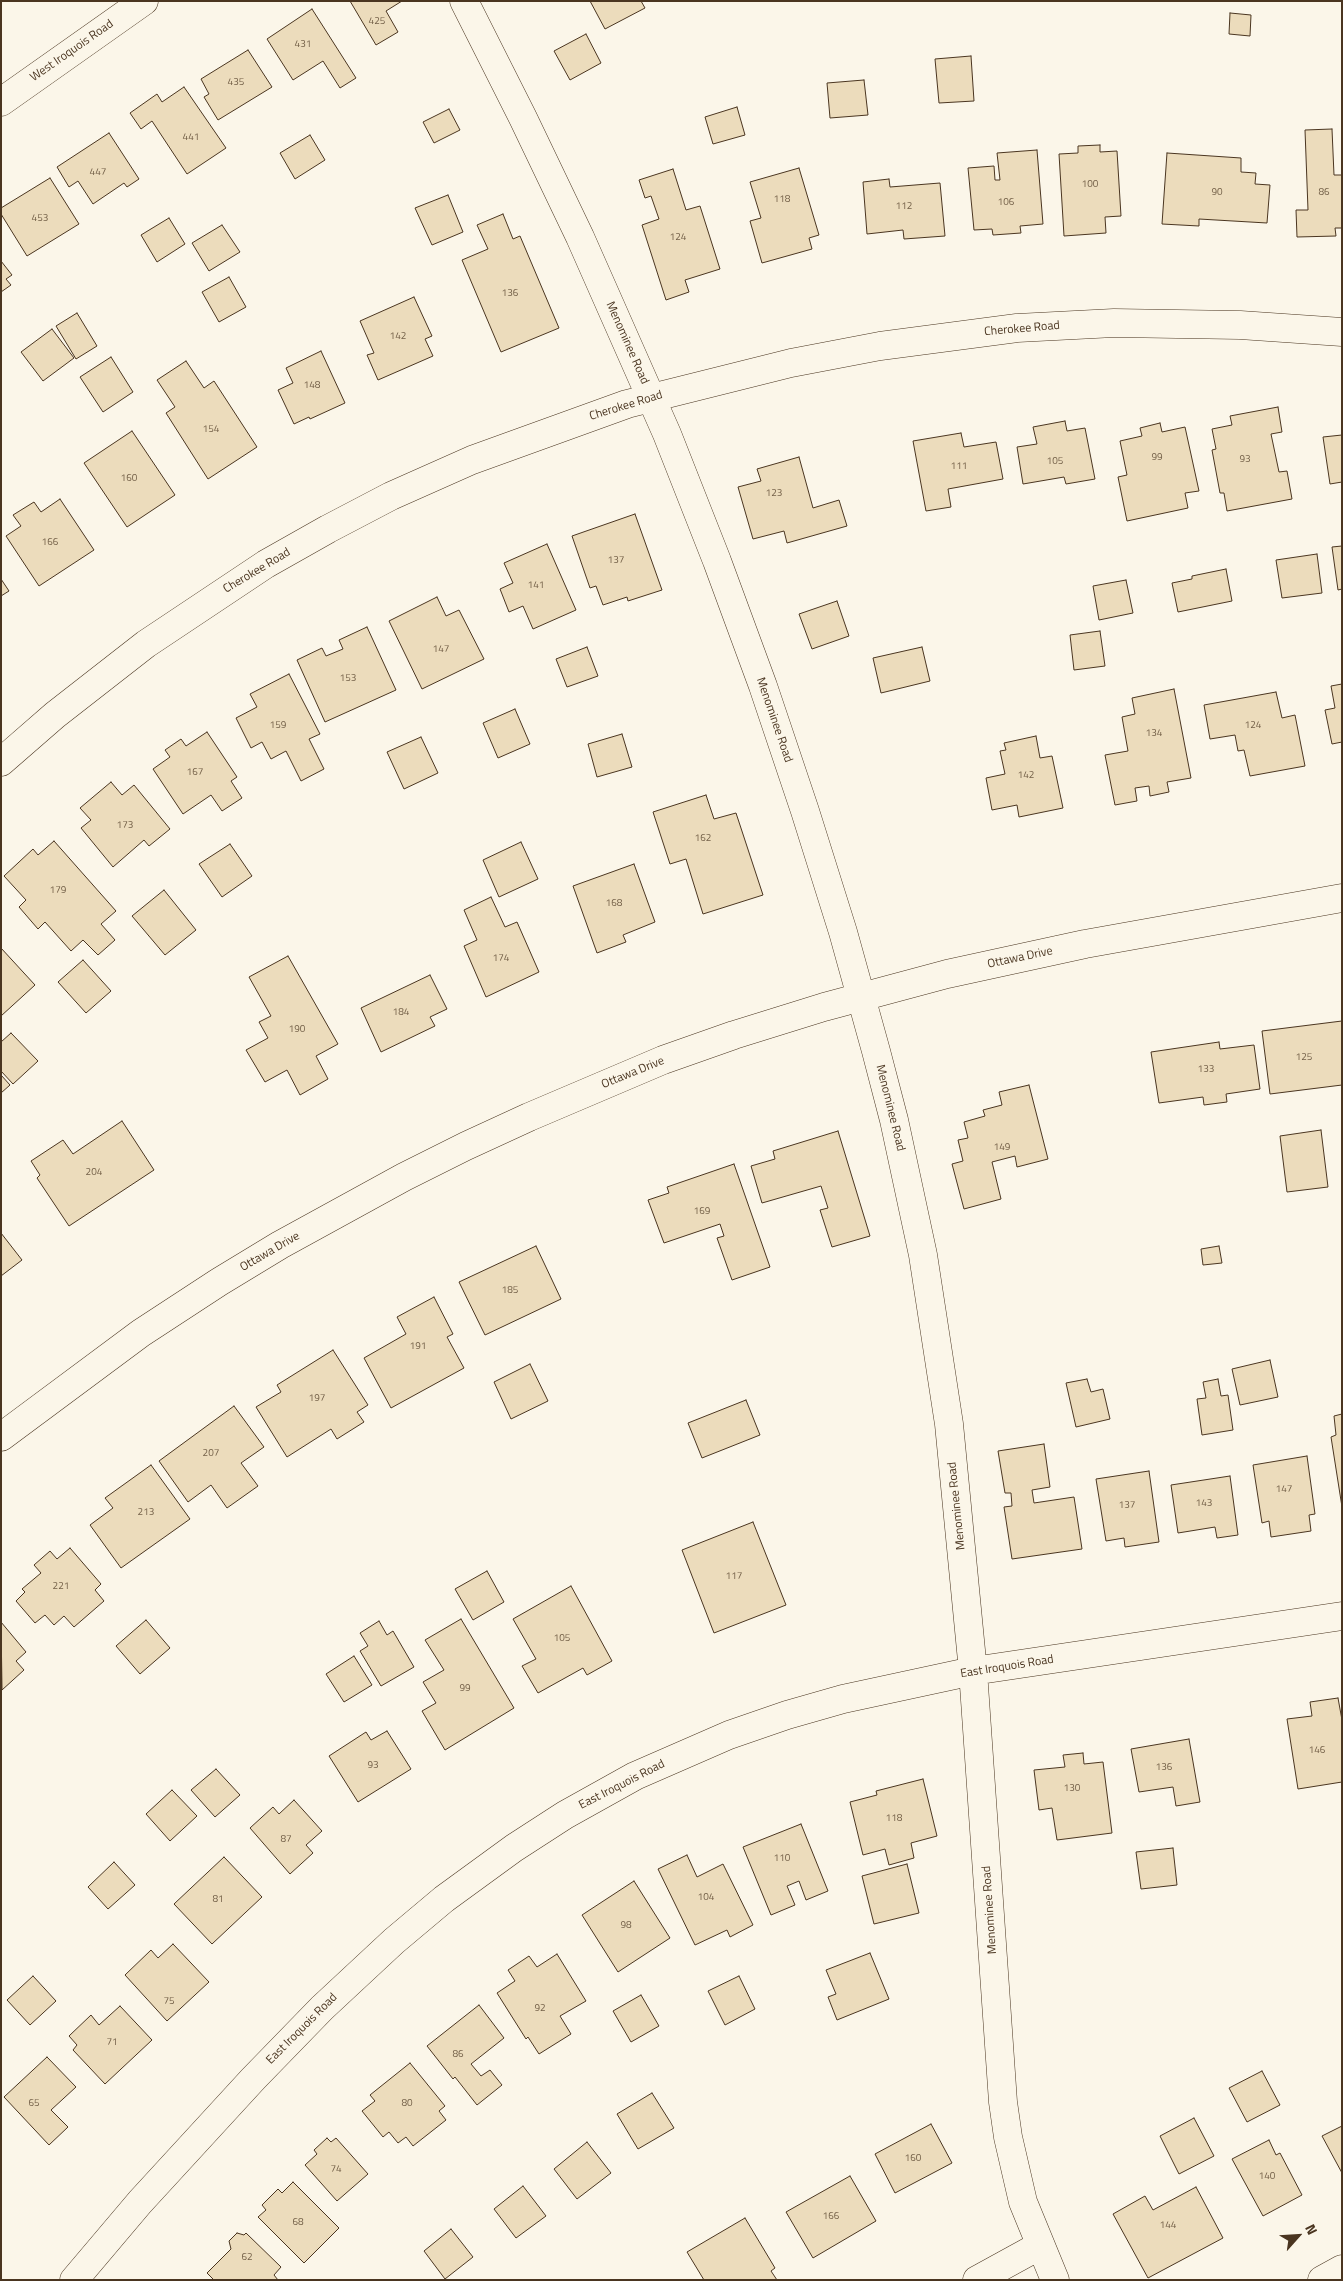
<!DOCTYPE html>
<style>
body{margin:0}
#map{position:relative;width:1343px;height:2281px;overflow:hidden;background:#fbf6e9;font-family:"Titillium Web",sans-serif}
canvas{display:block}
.frame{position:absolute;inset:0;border:2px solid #4a3520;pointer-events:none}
.north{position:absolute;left:1273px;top:2211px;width:50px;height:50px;-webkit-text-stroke:4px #fbf6e9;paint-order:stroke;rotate:64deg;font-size:14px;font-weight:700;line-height:20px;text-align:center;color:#4a3520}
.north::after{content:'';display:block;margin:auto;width:18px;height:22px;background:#4a3520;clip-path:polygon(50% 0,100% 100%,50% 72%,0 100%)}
</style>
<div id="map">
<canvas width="1343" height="2281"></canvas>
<div class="frame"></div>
<div class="north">N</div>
</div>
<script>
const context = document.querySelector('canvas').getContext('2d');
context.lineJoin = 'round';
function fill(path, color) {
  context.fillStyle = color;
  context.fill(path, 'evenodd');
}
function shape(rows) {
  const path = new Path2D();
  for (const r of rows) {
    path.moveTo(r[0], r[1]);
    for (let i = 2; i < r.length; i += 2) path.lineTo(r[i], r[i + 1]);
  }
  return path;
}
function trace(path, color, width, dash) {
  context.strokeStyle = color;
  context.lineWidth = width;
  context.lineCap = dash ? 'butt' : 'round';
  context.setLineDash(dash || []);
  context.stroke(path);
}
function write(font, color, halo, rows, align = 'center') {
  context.font = font + ' "Titillium Web",sans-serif';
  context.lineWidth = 4;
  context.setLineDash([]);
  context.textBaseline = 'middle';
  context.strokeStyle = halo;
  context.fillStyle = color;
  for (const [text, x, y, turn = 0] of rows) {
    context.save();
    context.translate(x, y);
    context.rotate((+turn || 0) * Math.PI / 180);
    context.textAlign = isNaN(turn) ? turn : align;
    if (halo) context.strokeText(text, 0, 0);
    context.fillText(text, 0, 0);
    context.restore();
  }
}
const building = shape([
 [350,1,402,1,386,11,398,32,376,45,350,1],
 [590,1,641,1,645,8,605,29,590,1],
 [312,9,356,78,340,88,323,61,293,80,267,39,312,9],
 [1230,13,1251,15,1250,36,1229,34,1230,13],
 [586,34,601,63,570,80,554,51,586,34],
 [248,50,272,87,218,120,204,97,209,94,201,79,248,50],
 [971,56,974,101,939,103,935,59,971,56],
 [864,80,868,115,830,118,827,83,864,80],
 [184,87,226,148,187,174,152,121,141,129,130,113,157,94,162,102,184,87],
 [737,107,745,135,713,144,705,117,737,107],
 [449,109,460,130,434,143,423,122,449,109],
 [1332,129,1334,175,1342,175,1342,228,1335,228,1336,236,1297,237,1296,210,1308,210,1305,130,1332,129],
 [109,133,139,179,127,187,124,183,93,204,78,181,69,187,57,167,109,133],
 [310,135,325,160,295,179,280,153,310,135],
 [1100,145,1100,152,1117,151,1121,216,1105,217,1106,233,1064,236,1059,154,1078,153,1078,146,1100,145],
 [1037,150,1043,224,1020,226,1021,233,993,235,992,229,974,230,968,168,994,166,995,180,1000,180,997,153,1037,150],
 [1167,153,1241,158,1241,172,1256,173,1255,184,1270,185,1267,223,1199,219,1199,226,1162,224,1167,153],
 [799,168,819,235,809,238,812,249,762,263,750,221,761,218,750,182,799,168],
 [673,169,686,210,700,206,720,269,685,280,689,292,666,300,642,225,659,219,651,196,645,198,639,180,673,169],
 [50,178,79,224,27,256,1,214,1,208,50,178],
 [889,179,890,187,940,183,945,236,904,239,903,230,867,234,863,182,889,179],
 [448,195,463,232,432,245,415,208,448,195],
 [503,214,513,239,520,236,559,328,501,352,462,260,488,249,477,225,503,214],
 [169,218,185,244,157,262,141,235,169,218],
 [222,225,240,252,209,271,192,243,222,225],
 [1,261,12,275,6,279,11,285,1,292,1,261],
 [229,277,246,307,219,322,202,292,229,277],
 [414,297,432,336,425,339,433,356,378,380,367,355,374,353,360,321,414,297],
 [77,313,97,346,76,359,56,326,77,313],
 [52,329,74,358,43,381,21,352,52,329],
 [321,351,345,403,310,419,309,417,294,424,278,390,293,383,286,368,321,351],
 [111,357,133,392,103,412,80,377,111,357],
 [186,361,204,388,214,381,257,447,208,479,166,413,175,407,157,380,186,361],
 [1278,407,1282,432,1271,434,1279,472,1287,471,1292,499,1227,511,1224,493,1220,493,1212,450,1216,449,1212,429,1232,425,1230,416,1278,407],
 [1065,421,1067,431,1085,428,1095,479,1066,484,1064,477,1023,484,1017,447,1037,444,1033,427,1065,421],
 [1160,423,1162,432,1185,427,1199,491,1185,493,1188,508,1127,521,1118,477,1127,475,1120,441,1142,436,1140,428,1160,423],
 [132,431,175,495,127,527,84,463,132,431],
 [961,433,964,447,996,442,1003,479,948,489,951,507,926,511,913,441,961,433],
 [1342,435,1342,482,1330,484,1323,437,1342,435],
 [799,457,813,508,839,500,847,526,787,543,784,531,753,539,738,487,761,481,757,469,799,457],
 [60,499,94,550,39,586,6,536,21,526,13,515,34,502,41,512,60,499],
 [635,514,662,590,628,601,627,597,603,605,596,586,590,588,572,536,635,514],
 [547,544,576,610,533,629,523,606,509,612,500,589,513,583,504,563,547,544],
 [1342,546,1342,589,1338,590,1332,547,1342,546],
 [1317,554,1322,593,1282,598,1276,560,1317,554],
 [1226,569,1232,601,1178,612,1172,583,1192,579,1192,576,1226,569],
 [1,579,9,591,1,596,1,579],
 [1126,580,1133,613,1099,620,1093,586,1126,580],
 [437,597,446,616,459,610,484,659,422,689,389,621,437,597],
 [837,601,849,636,812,649,799,614,837,601],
 [367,627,396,690,325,722,297,660,322,648,326,656,343,649,339,640,367,627],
 [1100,631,1105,666,1074,670,1070,635,1100,631],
 [587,647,598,676,567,687,556,659,587,647],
 [922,647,930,681,881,693,873,658,922,647],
 [289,674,320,734,309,739,324,769,301,781,286,751,271,759,262,742,251,748,236,718,257,707,250,694,289,674],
 [1342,684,1342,742,1332,744,1325,710,1335,708,1331,686,1342,684],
 [1174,689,1191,778,1167,782,1169,792,1150,796,1149,786,1135,788,1137,801,1115,805,1105,755,1128,751,1122,717,1135,714,1132,698,1174,689],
 [1276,692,1282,718,1295,715,1305,766,1250,776,1244,750,1238,751,1235,735,1210,739,1204,705,1276,692],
 [515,709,530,744,498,758,483,723,515,709],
 [207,732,237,777,231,781,242,798,222,811,211,795,183,814,153,769,170,757,165,750,181,739,186,746,207,732],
 [622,734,632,767,597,777,588,744,622,734],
 [1036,736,1040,758,1052,756,1063,808,1019,817,1017,805,992,810,986,778,1005,774,1000,751,1006,750,1004,743,1036,736],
 [421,737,438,773,404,789,387,752,421,737],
 [111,782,122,795,134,785,170,829,149,846,144,840,113,867,81,828,91,820,80,808,111,782],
 [706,795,714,819,736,813,763,895,703,914,686,859,670,864,653,812,706,795],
 [54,841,116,911,101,924,115,940,98,955,83,940,71,951,45,922,38,929,19,907,26,900,4,876,33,849,38,855,54,841],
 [521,842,538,879,499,897,483,860,521,842],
 [230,844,252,876,222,897,199,864,230,844],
 [634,864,655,922,623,935,626,942,597,953,573,886,634,864],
 [164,890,196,930,165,955,132,916,164,890],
 [491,897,505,927,517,922,539,972,486,997,464,946,477,940,464,910,491,897],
 [1,948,35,985,1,1016,1,948],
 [288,956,338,1044,316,1056,328,1079,300,1095,287,1070,265,1082,246,1050,268,1038,259,1022,271,1016,249,977,288,956],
 [83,960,111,991,86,1013,58,982,83,960],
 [430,975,447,1009,430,1017,435,1026,381,1052,361,1008,430,975],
 [1342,1021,1342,1085,1270,1094,1262,1031,1342,1021],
 [11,1033,38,1061,13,1084,1,1071,1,1042,11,1033],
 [1219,1042,1220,1049,1254,1045,1260,1089,1226,1094,1227,1102,1204,1105,1203,1097,1159,1103,1151,1052,1219,1042],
 [1,1075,10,1085,1,1093,1,1075],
 [1029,1085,1048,1159,1017,1167,1015,1156,992,1162,1001,1199,964,1209,952,1164,963,1161,958,1140,968,1138,964,1122,985,1116,983,1110,1002,1105,999,1092,1029,1085],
 [122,1121,154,1170,69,1226,37,1178,40,1175,31,1161,63,1140,73,1154,122,1121],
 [1321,1130,1328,1187,1287,1192,1280,1136,1321,1130],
 [838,1131,870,1236,832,1247,820,1210,828,1208,821,1186,762,1203,751,1166,775,1159,773,1151,838,1131],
 [734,1164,770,1267,732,1280,717,1238,724,1236,720,1224,664,1243,648,1200,669,1193,667,1187,734,1164],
 [1,1233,22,1260,1,1276,1,1233],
 [536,1246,561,1299,485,1335,459,1282,536,1246],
 [1219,1246,1222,1263,1203,1265,1201,1249,1219,1246],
 [434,1297,453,1334,447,1337,464,1368,391,1408,364,1358,406,1334,397,1317,434,1297],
 [333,1350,368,1405,357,1412,364,1422,337,1439,331,1429,287,1457,256,1407,281,1392,277,1385,333,1350],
 [1270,1360,1278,1397,1240,1405,1232,1369,1270,1360],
 [530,1364,548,1401,511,1419,494,1382,530,1364],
 [1087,1379,1091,1392,1103,1389,1110,1419,1076,1427,1066,1383,1087,1379],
 [1218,1379,1221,1396,1228,1395,1233,1430,1202,1435,1197,1399,1206,1398,1203,1382,1218,1379],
 [746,1400,760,1435,702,1458,688,1423,746,1400],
 [234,1406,264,1447,241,1463,258,1486,227,1508,211,1485,188,1502,159,1461,234,1406],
 [1342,1414,1342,1507,1331,1437,1336,1435,1334,1416,1342,1414],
 [1044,1444,1050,1487,1032,1490,1034,1503,1074,1497,1082,1549,1012,1559,1004,1507,1012,1506,1011,1493,1005,1493,998,1451,1044,1444],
 [1307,1456,1315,1514,1309,1515,1311,1531,1271,1537,1269,1521,1262,1523,1253,1465,1307,1456],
 [151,1465,190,1519,121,1568,90,1525,113,1508,105,1498,151,1465],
 [1149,1471,1159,1542,1125,1547,1124,1538,1106,1541,1096,1479,1149,1471],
 [1230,1476,1238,1535,1217,1538,1215,1527,1178,1533,1171,1485,1230,1476],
 [753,1522,786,1605,714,1633,682,1550,753,1522],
 [70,1548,101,1584,95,1590,104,1601,74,1627,64,1616,54,1625,45,1615,35,1623,16,1601,25,1592,22,1589,41,1573,34,1565,50,1551,57,1559,70,1548],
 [487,1571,504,1602,473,1620,455,1589,487,1571],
 [571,1586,612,1661,587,1675,583,1668,538,1693,522,1666,536,1659,513,1619,571,1586],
 [461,1619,514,1708,445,1750,422,1711,436,1703,423,1682,444,1670,425,1640,461,1619],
 [146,1620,170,1648,140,1674,116,1646,146,1620],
 [379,1621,387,1635,393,1631,414,1667,381,1686,360,1651,368,1646,360,1633,379,1621],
 [1,1622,26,1652,16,1661,24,1670,2,1690,1,1622],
 [354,1656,372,1685,344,1702,326,1674,354,1656],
 [1338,1698,1342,1720,1342,1782,1298,1789,1287,1719,1312,1716,1310,1702,1338,1698],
 [387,1731,411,1769,358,1802,329,1756,366,1732,371,1740,387,1731],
 [1189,1739,1200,1802,1176,1806,1173,1787,1139,1792,1131,1749,1189,1739],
 [1083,1753,1084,1764,1103,1762,1112,1833,1057,1840,1052,1808,1039,1810,1034,1770,1065,1767,1063,1755,1083,1753],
 [216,1769,240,1795,215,1817,191,1790,216,1769],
 [923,1779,937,1836,911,1843,914,1858,889,1865,885,1849,863,1855,850,1802,877,1795,876,1791,923,1779],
 [172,1790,197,1816,170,1841,146,1814,172,1790],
 [294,1800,322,1831,306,1845,313,1853,290,1874,250,1828,273,1807,279,1814,294,1800],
 [801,1824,828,1891,806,1900,799,1881,787,1886,795,1905,771,1915,743,1847,801,1824],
 [1173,1848,1177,1885,1141,1889,1136,1852,1173,1848],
 [687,1855,697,1877,723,1864,753,1925,730,1937,727,1930,695,1945,658,1869,687,1855],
 [224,1857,262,1897,212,1944,174,1904,224,1857],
 [114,1862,135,1885,108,1909,88,1887,114,1862],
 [907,1864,919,1913,874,1924,862,1876,907,1864],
 [634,1881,670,1938,618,1972,582,1915,634,1881],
 [173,1944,209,1982,167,2021,125,1975,151,1950,158,1958,173,1944],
 [870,1953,889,1999,837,2020,828,1997,836,1994,826,1970,870,1953],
 [557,1954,586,2001,560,2016,571,2034,539,2054,528,2037,526,2039,497,1993,515,1981,508,1970,529,1956,537,1967,557,1954],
 [33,1976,56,2001,30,2025,7,2000,33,1976],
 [739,1976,755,2009,725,2025,708,1991,739,1976],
 [641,1995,659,2026,631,2042,613,2011,641,1995],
 [479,2005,504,2038,471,2064,481,2076,490,2070,502,2085,477,2105,455,2077,453,2079,427,2046,479,2005],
 [120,2006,152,2040,105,2084,73,2050,77,2045,69,2036,91,2015,99,2025,120,2006],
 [47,2057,76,2087,51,2110,68,2127,49,2145,4,2097,47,2057],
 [410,2063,445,2106,439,2111,446,2120,413,2146,406,2137,398,2143,389,2132,383,2137,362,2111,375,2101,370,2095,410,2063],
 [1262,2071,1280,2105,1247,2122,1229,2088,1262,2071],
 [652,2093,674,2128,638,2149,617,2114,652,2093],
 [1194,2118,1214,2156,1179,2174,1160,2136,1194,2118],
 [931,2124,952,2163,895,2193,875,2154,931,2124],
 [1342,2126,1342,2173,1322,2136,1342,2126],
 [327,2138,331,2142,336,2138,368,2174,337,2201,305,2165,317,2154,314,2150,327,2138],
 [1269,2140,1276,2155,1280,2153,1302,2195,1263,2216,1232,2159,1269,2140],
 [587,2142,611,2173,577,2199,554,2169,587,2142],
 [850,2176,876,2221,813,2258,786,2212,850,2176],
 [293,2182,339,2228,304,2263,258,2217,266,2210,262,2205,278,2189,282,2193,293,2182],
 [523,2186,546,2216,516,2238,494,2209,523,2186],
 [1196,2187,1223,2238,1148,2278,1113,2214,1145,2196,1153,2210,1196,2187],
 [745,2218,775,2268,771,2271,777,2280,704,2280,687,2252,745,2218],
 [451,2229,473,2257,445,2279,424,2251,451,2229],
 [237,2233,244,2235,246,2233,281,2267,274,2275,278,2280,214,2280,207,2273,231,2249,229,2241,237,2233]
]);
fill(building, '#ecdcbc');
trace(building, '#4a3520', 1);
const minor = shape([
 [464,1,523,118,580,237,667,434,717,561,763,686,805,811,843,932,876,1051,894,1120,923,1255,949,1424,973,1671,1003,2102,1008,2137,1023,2202,1055,2280],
 [1,102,144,1],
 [1,762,55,715,146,644,266,564,328,529,391,496,472,460,627,404,791,363,880,346,1017,328,1114,323,1240,325,1342,332],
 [1,1437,141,1333,219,1282,280,1245,404,1177,466,1146,529,1117,663,1060,734,1035,824,1007,947,974,1085,944,1342,898],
 [74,2280,140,2202,253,2079,322,2008,394,1941,444,1899,514,1848,565,1815,635,1776,729,1735,787,1715,843,1699,973,1671,1342,1616],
 [977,2280,1039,2246],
 [1322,2280,1342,2269]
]);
trace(minor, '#4a3520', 29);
trace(minor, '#fbf6e9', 28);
write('10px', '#725f47', null, [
 ["425",377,22],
 ["431",303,45],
 ["435",236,83],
 ["441",191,138],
 ["447",98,173],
 ["100",1090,185],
 ["90",1217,193],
 ["86",1324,193],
 ["118",782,200],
 ["106",1006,203],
 ["112",904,207],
 ["453",40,219],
 ["124",678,238],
 ["136",510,294],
 ["142",398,337],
 ["148",312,386],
 ["154",211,430],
 ["99",1157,458],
 ["93",1245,460],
 ["105",1055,462],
 ["111",959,467],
 ["160",129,479],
 ["123",774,494],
 ["166",50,543],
 ["137",616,561],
 ["141",536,586],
 ["147",441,650],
 ["153",348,679],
 ["159",278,726],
 ["124",1253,726],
 ["134",1154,734],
 ["167",195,773],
 ["142",1026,776],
 ["173",125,826],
 ["162",703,839],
 ["179",58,891],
 ["168",614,904],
 ["174",501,959],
 ["184",401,1013],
 ["190",297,1030],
 ["125",1304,1058],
 ["133",1206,1070],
 ["149",1002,1148],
 ["204",94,1173],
 ["169",702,1212],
 ["185",510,1291],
 ["191",418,1347],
 ["197",317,1399],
 ["207",211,1454],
 ["147",1284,1490],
 ["143",1204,1504],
 ["137",1127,1506],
 ["213",146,1513],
 ["117",734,1577],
 ["221",61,1587],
 ["105",562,1639],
 ["99",465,1689],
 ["146",1317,1751],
 ["93",373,1766],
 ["136",1164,1768],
 ["130",1072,1789],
 ["118",894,1819],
 ["87",286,1840],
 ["110",782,1859],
 ["104",706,1898],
 ["81",218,1900],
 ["98",626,1926],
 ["75",169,2002],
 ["92",540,2009],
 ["71",112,2043],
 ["86",458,2055],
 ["65",34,2104],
 ["80",407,2104],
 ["160",913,2159],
 ["74",336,2170],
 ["140",1267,2177],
 ["166",831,2217],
 ["68",298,2223],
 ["144",1168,2226],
 ["62",247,2258]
]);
write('12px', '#4a3520', '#fbf6e9', [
 ["West Iroquois Road",72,51,-35],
 ["Cherokee Road",1022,329,-5],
 ["Menominee Road",627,343,66],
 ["Cherokee Road",626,406,-17],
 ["Cherokee Road",257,571,-31],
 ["Menominee Road",774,720,71],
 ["Ottawa Drive",1020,958,-12],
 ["Ottawa Drive",633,1073,-22],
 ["Menominee Road",890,1108,76],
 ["Ottawa Drive",270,1252,-30],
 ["Menominee Road",957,1506,-96],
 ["East Iroquois Road",1007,1667,-9],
 ["East Iroquois Road",622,1785,-27],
 ["Menominee Road",990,1910,-94],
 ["East Iroquois Road",302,2029,-45]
]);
</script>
